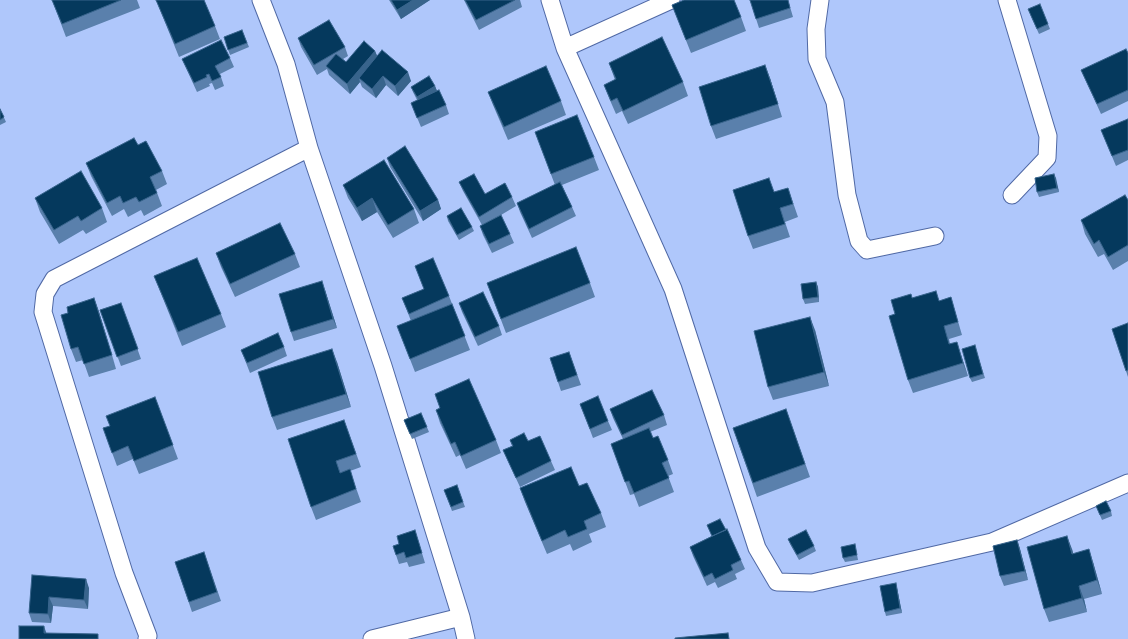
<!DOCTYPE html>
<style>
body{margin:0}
canvas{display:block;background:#afc7fb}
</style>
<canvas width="1128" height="639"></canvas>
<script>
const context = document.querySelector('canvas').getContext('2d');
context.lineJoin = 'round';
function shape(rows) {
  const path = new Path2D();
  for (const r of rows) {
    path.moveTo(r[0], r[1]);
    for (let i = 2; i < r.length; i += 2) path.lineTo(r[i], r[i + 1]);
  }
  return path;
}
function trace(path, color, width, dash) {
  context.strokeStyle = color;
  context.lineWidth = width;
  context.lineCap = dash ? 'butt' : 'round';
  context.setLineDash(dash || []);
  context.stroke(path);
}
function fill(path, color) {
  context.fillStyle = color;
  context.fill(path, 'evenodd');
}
const minor = shape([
 [261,0,286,64,309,148,383,366,461,617,466,639],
 [550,0,565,48,673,289,757,548,777,582,812,583,992,542,1128,483],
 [820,0,816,29,817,59,835,102,847,195,859,241,867,250,935,236],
 [1007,0,1048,136,1047,158,1012,195],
 [565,48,671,0],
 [147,639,148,636,124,573,43,312,45,294,54,279,309,148],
 [372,639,461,617]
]);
trace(minor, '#5069a5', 19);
trace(minor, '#fff', 17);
fill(shape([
 [52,0,137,0,140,8,66,37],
 [156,0,204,0,215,26,220,39,179,57],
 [389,0,430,0,401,19],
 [464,0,520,0,522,7,479,30],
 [750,0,788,0,793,17,759,28],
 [672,5,741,17,746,31,691,53],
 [1030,14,1048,24,1050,29,1039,34],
 [242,30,249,47,230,55,224,37],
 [298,38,345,47,348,56,343,59,346,62,375,51,377,56,411,81,398,96,386,85,376,98,362,87,360,82,350,94,329,75,327,69,317,75,301,47],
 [1128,53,1128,101,1101,114,1085,79,1081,70],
 [230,58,234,67,220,74,224,86,215,90,212,83,209,84,210,86,197,92,186,68,182,59],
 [609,63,683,82,688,96,628,124,622,111,616,114,609,98,604,85,615,80],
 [770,78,782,117,716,139,711,126],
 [435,86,437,91,446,105,449,114,421,127,411,103,417,100,413,92,411,87],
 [488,92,561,101,566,115,508,140,493,105],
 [0,109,6,122,0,125],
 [1128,119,1128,160,1116,166,1101,130],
 [535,132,594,157,599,170,562,185,572,207,576,216,532,238,520,212,517,203,555,185],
 [138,145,162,171,167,184,156,190,162,206,144,216,141,210,128,217,124,209,112,216,91,176,86,163],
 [387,158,438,200,441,209,423,221,390,167],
 [1054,174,1059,192,1039,197,1037,192],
 [459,182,485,194,512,197,516,206,496,218,510,234,514,243,492,253,483,235,480,226,482,225,463,191],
 [343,185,414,209,419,223,393,238,377,212,362,221,348,198],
 [788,188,798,217,785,222,790,237,753,249,748,236,775,192],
 [35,198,102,208,107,222,86,234,83,230,59,244,40,212],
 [1128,200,1128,261,1113,270,1104,254,1098,257,1085,234,1081,220],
 [447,216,472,227,474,231,459,240,448,221],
 [216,253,295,254,300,267,235,297,221,267],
 [415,266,449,296,470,350,415,372,397,326,411,321,402,298,424,289],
 [154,276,221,314,226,327,182,346],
 [816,282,818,287,819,302,805,304,803,299],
 [487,283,590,283,595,297,506,333],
 [325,290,337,328,294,341,291,332],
 [936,291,939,301,951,297,955,311,962,335,949,339,950,344,961,355,968,376,913,393,908,380,911,294,912,298],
 [94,298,99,312,116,369,89,377,83,360,76,362,71,349,68,313],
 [121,303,141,359,121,366,100,310],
 [459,303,499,326,502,335,478,346,462,312],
 [1128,323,1128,377,1126,371],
 [815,330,829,386,773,400,768,387],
 [284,347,287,356,250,373,241,350],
 [976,350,985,378,972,382,970,378],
 [569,352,581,385,561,391,558,382],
 [337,362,351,407,277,430,272,417],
 [435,394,496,440,501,453,466,469,460,455,456,457,440,423,436,410,440,408],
 [155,397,178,459,139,474,133,459,117,466,103,428,110,426],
 [580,404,608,421,612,430,593,438],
 [610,409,664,415,667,425,650,432,653,438,668,460,673,474,668,476,674,492,639,507,634,494,630,495,611,444,623,439,613,418],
 [786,409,810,477,757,497,733,428],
 [421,413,429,432,412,439,404,420],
 [344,420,361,467,350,471,361,502,316,520,311,507],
 [510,440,528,441,551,461,555,470,520,487,507,459,503,450,512,446],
 [457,485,465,507,452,511,444,490],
 [579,486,601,513,606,527,589,534,592,542,573,551,570,544,547,554,525,502,520,488],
 [1096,506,1111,511,1112,516,1102,520],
 [707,525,741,560,745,569,735,574,737,579,718,588,715,582,707,586,693,556,690,547,712,536],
 [415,530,425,563,409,567,407,562,399,564,396,555,399,544],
 [788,539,814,546,816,551,799,560,790,544],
 [1017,540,1020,549,1028,580,1004,586,1000,576],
 [856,549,858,560,845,562,843,558],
 [1072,549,1073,554,1093,562,1102,594,1084,599,1087,612,1049,622,1044,609],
 [204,552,221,601,192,612,175,562],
 [32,575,89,588,88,609,53,606,51,623,32,622,29,613],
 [897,588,902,613,886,616,885,612]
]), '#5a80ac');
fill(shape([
 [413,0,430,0,401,19,397,10],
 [375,51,379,60,359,78,360,82,350,94,347,84],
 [765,65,770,78,782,117,778,104],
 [408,72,411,81,398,96,395,86],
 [383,76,386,85,376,98,372,89],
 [435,86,437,91,419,102,417,97],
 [1054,174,1056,178,1059,192,1057,188],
 [372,198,377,212,362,221,357,208],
 [438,200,441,209,423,221,420,211],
 [322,281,325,290,337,328,333,319],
 [816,282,818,287,819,302,818,297],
 [94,298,99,312,116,369,112,355],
 [810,317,815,330,829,386,824,372],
 [957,342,961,355,968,376,963,363],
 [332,349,337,362,351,407,346,394],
 [1067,536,1072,549,1077,567,1072,554],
 [1017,540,1020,549,1028,580,1025,571],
 [1089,549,1093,562,1102,594,1097,580],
 [86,579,89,588,88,609,84,600],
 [896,583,902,613,900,608],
 [1079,586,1084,599,1087,612,1082,598],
 [49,597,53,606,51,623,48,614],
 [44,626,47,635,44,633]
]), '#38648c');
const building = shape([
 [52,0,121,0,62,24,52,0],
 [156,0,204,0,215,26,175,44,156,0],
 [391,0,413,0,397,10,391,0],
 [465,0,515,0,476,20,465,0],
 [684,0,734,0,741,17,686,40,672,5,684,0],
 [750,0,788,0,790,8,756,19,750,0],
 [1040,4,1048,24,1037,29,1028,9,1040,4],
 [329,20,345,47,314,65,298,38,329,20],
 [242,30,247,43,228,50,224,37,242,30],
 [662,37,683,82,623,111,617,98,611,101,604,85,616,79,609,63,662,37],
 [221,40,230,58,215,66,221,77,212,81,209,74,206,75,207,77,194,83,182,59,221,40],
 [364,41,375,51,347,84,326,66,336,54,346,62,364,41],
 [1126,49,1128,53,1128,90,1097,104,1081,70,1126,49],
 [382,50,408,72,395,86,383,76,372,89,359,78,382,50],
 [765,65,778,104,711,126,699,87,765,65],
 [546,66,561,101,504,127,488,92,546,66],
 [429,76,435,86,417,97,411,87,429,76],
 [439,90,446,105,417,118,411,103,439,90],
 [0,109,4,117,0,120,0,109],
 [577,115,594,157,551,174,535,132,577,115],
 [1128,119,1128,150,1112,156,1101,130,1128,119],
 [134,138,138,145,146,141,162,171,150,177,157,193,139,202,136,197,123,203,120,196,107,203,86,163,134,138],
 [405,146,438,200,420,211,387,158,405,146],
 [384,160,414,209,388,225,372,198,357,208,343,185,384,160],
 [81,171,102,208,81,221,78,216,54,230,35,198,81,171],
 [474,174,485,194,505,183,512,197,479,217,459,182,474,174],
 [1054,174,1057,188,1037,192,1035,178,1054,174],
 [769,178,774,192,788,188,793,204,780,208,785,224,748,236,733,190,769,178],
 [560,182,572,207,529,229,517,203,560,182],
 [1125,195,1128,200,1128,245,1108,257,1099,240,1094,244,1081,220,1125,195],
 [461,208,472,227,457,235,447,216,461,208],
 [501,215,510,234,489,244,480,226,501,215],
 [280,223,295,254,230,284,216,253,280,223],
 [576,247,590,283,501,319,487,283,576,247],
 [197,258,221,314,178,332,154,276,197,258],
 [433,258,449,296,409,314,402,298,424,289,415,266,433,258],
 [322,281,333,319,291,332,279,294,322,281],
 [816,282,818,297,803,299,801,284,816,282],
 [936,291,939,301,951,297,958,322,944,326,949,344,957,342,963,363,908,380,889,316,895,314,891,300,911,294,912,298,936,291],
 [483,292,499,326,475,337,459,303,483,292],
 [94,298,112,355,84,364,78,347,71,349,61,315,68,313,67,307,94,298],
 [121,303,138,349,117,357,100,310,121,303],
 [452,304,465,336,410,359,397,326,452,304],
 [810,317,824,372,768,387,754,331,810,317],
 [1128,323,1128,370,1126,371,1112,329,1128,323],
 [278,333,284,347,247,363,241,350,278,333],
 [975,345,983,374,970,378,962,349,975,345],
 [332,349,346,394,272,417,258,372,332,349],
 [569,352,577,375,558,382,550,358,569,352],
 [469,379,496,440,461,456,455,442,451,444,436,410,440,408,435,394,469,379],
 [652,390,664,415,622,435,610,409,652,390],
 [598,396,608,421,590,429,580,404,598,396],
 [155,397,173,445,134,461,128,446,112,453,103,428,110,426,106,416,155,397],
 [786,409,805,464,753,483,733,428,786,409],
 [421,413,427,427,410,434,404,420,421,413],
 [344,420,356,454,336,461,340,473,350,469,356,489,311,507,288,439,344,420],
 [649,428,653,438,658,436,668,460,662,463,669,478,634,493,629,481,625,482,611,444,649,428],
 [524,433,528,441,540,436,551,461,516,478,503,450,513,446,510,440,524,433],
 [571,467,579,486,587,483,601,513,584,521,587,529,568,537,565,530,542,541,520,488,571,467],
 [457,485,463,502,451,507,444,490,457,485],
 [1106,501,1111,511,1100,515,1096,506,1106,501],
 [720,519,726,530,712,536,707,525,720,519],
 [727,529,741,560,731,565,733,570,715,579,712,573,704,577,690,547,727,529],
 [415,530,422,553,406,558,404,552,396,555,393,546,399,544,397,536,415,530],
 [806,530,814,546,797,555,788,539,806,530],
 [1067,536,1072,554,1089,549,1097,580,1079,586,1082,598,1044,609,1027,547,1067,536],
 [1017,540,1025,571,1000,576,993,546,1017,540],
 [855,544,857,555,843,558,841,547,855,544],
 [204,552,217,592,189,602,175,562,204,552],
 [32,575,86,579,84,600,49,597,48,614,29,613,32,575],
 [896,583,900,608,885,612,880,586,896,583],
 [19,626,44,626,44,633,98,634,98,639,19,639,19,626],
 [728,633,729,639,675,639,675,638,728,633]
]);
fill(building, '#05395d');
trace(building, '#38648c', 1);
</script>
